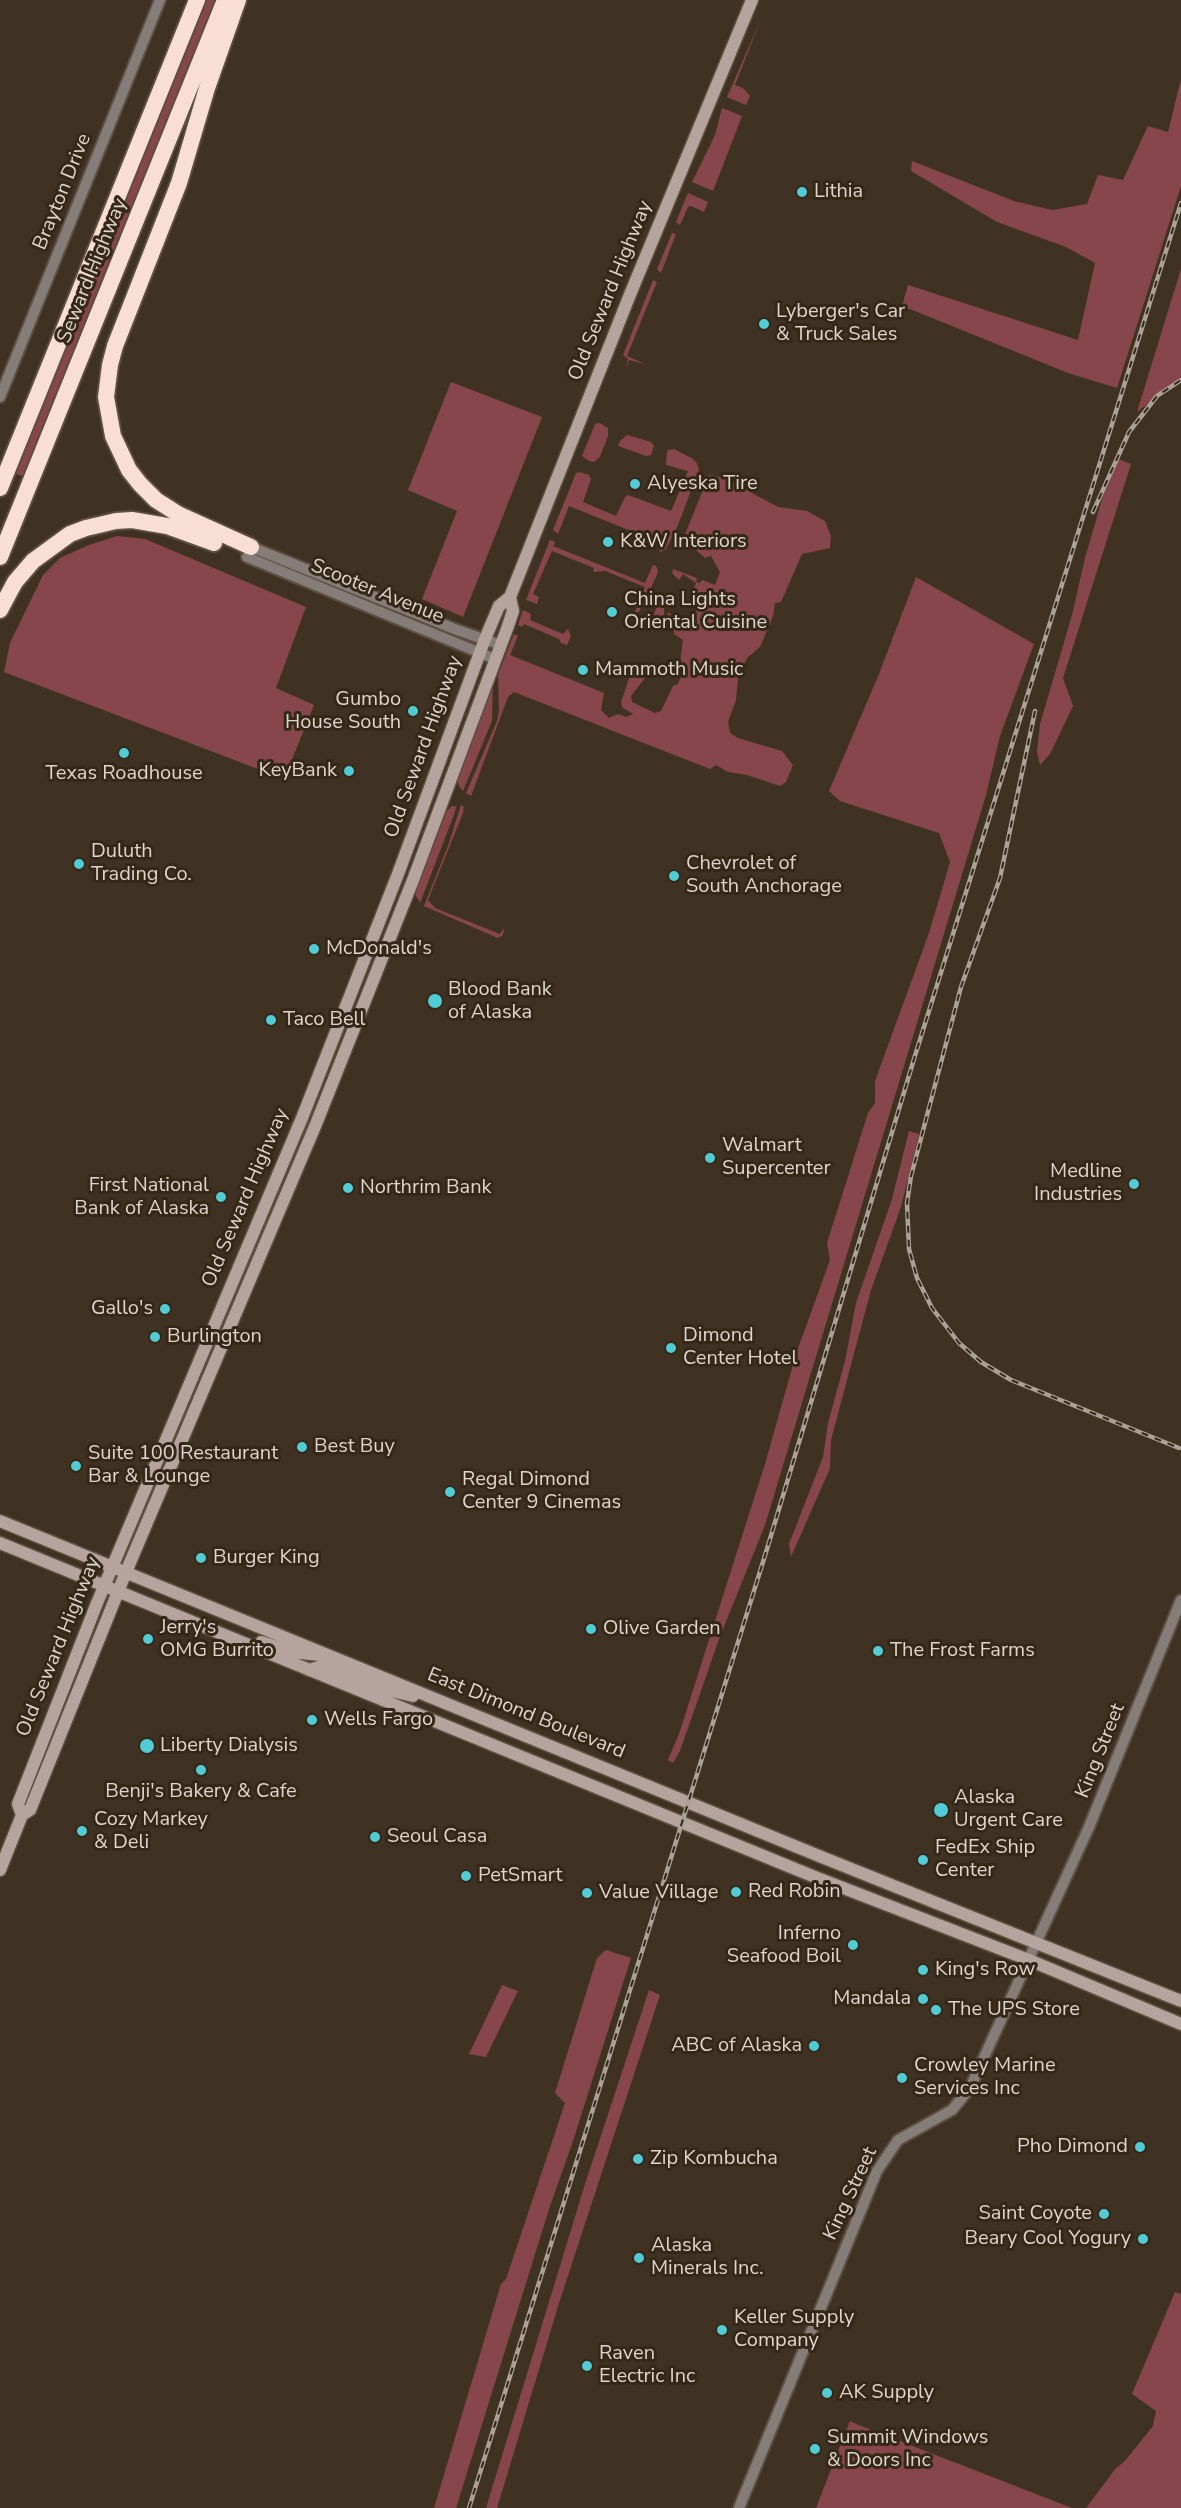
<!DOCTYPE html>
<style>
body{margin:0}
canvas{display:block;background:#403223}
</style>
<canvas width="1181" height="2508"></canvas>
<script>
const context = document.querySelector('canvas').getContext('2d');
context.lineJoin = 'round';
function fill(path, color) {
  context.fillStyle = color;
  context.fill(path, 'evenodd');
}
function shape(rows) {
  const path = new Path2D();
  for (const r of rows) {
    path.moveTo(r[0], r[1]);
    for (let i = 2; i < r.length; i += 2) path.lineTo(r[i], r[i + 1]);
  }
  return path;
}
function trace(path, color, width, dash) {
  context.strokeStyle = color;
  context.lineWidth = width;
  context.lineCap = dash ? 'butt' : 'round';
  context.setLineDash(dash || []);
  context.stroke(path);
}
function write(font, color, halo, rows, align = 'center') {
  context.font = font + ' "Nunito Sans",sans-serif';
  context.lineWidth = 6;
  context.setLineDash([]);
  context.textBaseline = 'middle';
  context.strokeStyle = halo;
  context.fillStyle = color;
  for (const [text, x, y, turn = 0] of rows) {
    context.save();
    context.translate(x, y);
    context.rotate((+turn || 0) * Math.PI / 180);
    context.textAlign = isNaN(turn) ? turn : align;
    if (halo) context.strokeText(text, 0, 0);
    context.fillText(text, 0, 0);
    context.restore();
  }
}
fill(shape([
 [203,0,217,0,26,477,13,473],
 [761,19,735,85,743,88,750,96,746,105,727,97],
 [1181,79,1181,186,1117,388,1068,373,910,309,901,310,908,285,1078,340,1095,263,1066,247,997,222,911,171,912,161,1014,201,1052,210,1087,204,1098,175,1123,180,1148,126,1168,132],
 [722,108,742,116,713,191,692,182,715,135],
 [688,193,708,202,704,212,691,206,688,207,680,225,676,222],
 [672,233,676,234,661,273,657,269],
 [1181,269,1181,378,1137,412],
 [653,280,657,282,627,356,645,364,629,360,626,370,628,359,623,355],
 [451,382,542,417,463,617,422,599,457,511,408,490],
 [600,423,608,428,608,436,600,457,594,462,589,461,582,456,595,424],
 [627,435,651,442,654,446,651,455,646,456,618,446,620,441],
 [674,449,693,459,697,463,699,470,678,525,666,549,661,552,659,550,661,543,569,506,558,534,553,530,576,473,580,472,589,475,591,479,583,502,616,516,625,497,628,495,671,511,688,471,666,465,667,452,668,450],
 [1118,459,1131,464,1063,678,1073,706,1050,754,1040,765,1037,752,1040,724,1072,615,1085,558,1103,496],
 [709,475,724,478,778,507,807,511,825,521,831,536,830,548,802,554,781,602,775,603,773,616,760,647,747,658,738,678,736,700,728,722,730,733,738,738,782,751,793,765,786,782,780,786,747,775,728,772,716,765,710,769,514,692,508,697,471,796,466,793,497,721,499,711,498,675,514,634,518,636,510,655,604,693,601,710,609,718,618,714,626,717,633,714,622,707,621,702,631,673,640,670,645,672,645,678,631,696,632,702,655,713,661,711,673,686,678,684,686,664,680,662,683,640,674,634,674,627,655,618,654,614,658,603,661,602,664,606,664,615,667,617,668,612,680,622,682,619,688,621,691,626,694,625,697,606,697,598,693,591,696,583,683,574,679,580,672,573,673,569,697,578,696,582,700,583,702,580,715,585,720,572,711,556,705,558,695,549,684,544,684,537],
 [117,536,145,539,306,607,276,688,314,705,284,779,4,672,10,643,43,575,60,558,89,545],
 [550,540,555,542,553,546,645,583,653,565,656,566,658,571,656,577,639,612,635,612,645,587,605,571,593,572,594,568,552,551,533,594,539,597,537,604,526,600],
 [916,577,1034,644,1000,736,986,795,765,1525,719,1639,680,1751,673,1763,668,1760,679,1734,765,1464,796,1354,830,1260,827,1243,868,1113,875,1103,875,1081,929,933,950,862,939,833,840,801,829,791,879,674],
 [523,610,531,614,530,620,563,634,568,629,571,636,567,645,561,643,559,639,524,624,522,627,518,625],
 [493,678,492,721,463,791,459,786,457,778],
 [461,805,464,807,463,813,428,900,435,908,500,934,504,928,503,935,498,938,424,906,448,846],
 [452,806,456,806,455,812,420,903,416,896,415,888,444,814],
 [909,1131,919,1134,901,1207,871,1290,831,1440,830,1468,791,1557,789,1544,823,1457,828,1423,845,1361,856,1303,892,1199],
 [606,1950,631,1958,572,2144,550,2206,456,2508,434,2508,501,2284,506,2279,565,2103,555,2093,597,1958],
 [502,1985,518,1991,486,2057,469,2054],
 [649,1990,660,1995,560,2300,497,2508,486,2508,585,2184],
 [1175,2292,1181,2294,1181,2508,1086,2508,1116,2468,1125,2461,1153,2426,1156,2411,1132,2394],
 [850,2421,856,2424,1072,2508,816,2508]
]), '#87464b');
const tertiary = shape([
 [0,397,160,0],
 [251,547,457,630,501,645],
 [247,557,495,659],
 [739,2508,877,2171,898,2140,952,2110,970,2088,1089,1827,1181,1600]
]);
const secondary = shape([
 [0,1521,824,1858,1181,2001],
 [0,1543,815,1877,1029,1960,1181,2024],
 [261,1642,292,1652,320,1655],
 [309,1670,325,1665,387,1690,413,1696],
 [22,1815,18,1804,97,1603,302,1118,398,874,485,639,499,606,510,597,629,297,752,0],
 [0,1870,22,1815,30,1810,126,1572,316,1124,413,880,508,626,513,611,510,597]
]);
const motorway = shape([
 [238,0,207,88,179,183,115,346,110,365,106,397,113,436,129,470,140,484,156,500,178,514,251,547],
 [0,488,197,0],
 [0,557,225,0],
 [0,610,15,582,33,561,70,534,86,528,116,521,132,520,167,526,214,543]
]);
trace(tertiary, '#5c4f41', 14);
trace(secondary, '#5c4f41', 15);
trace(motorway, '#5c4f41', 20);
trace(tertiary, '#867c78', 10);
trace(secondary, '#b4a49d', 12);
trace(motorway, '#f8ded4', 16);
const rail = shape([
 [1093,512,1129,432,1157,396,1181,380],
 [1035,711,1000,878,961,987,911,1176,907,1203,909,1249,917,1278,932,1308,959,1343,981,1362,1011,1380,1179,1448],
 [469,2508,767,1549,914,1059,1181,203]
]);
trace(rail, '#aca196', 4.5);
trace(rail, '#362819', 2, [7]);
for (const [x, y, r, color] of [
 [802,192,6,"#51ccd4"],
 [764,324,6,"#51ccd4"],
 [635,484,6,"#51ccd4"],
 [608,542,6,"#51ccd4"],
 [612,612,6,"#51ccd4"],
 [583,670,6,"#51ccd4"],
 [413,711,6,"#51ccd4"],
 [124,753,6,"#51ccd4"],
 [349,771,6,"#51ccd4"],
 [79,864,6,"#51ccd4"],
 [674,876,6,"#51ccd4"],
 [314,949,6,"#51ccd4"],
 [435,1001,8,"#51ccd4"],
 [271,1020,6,"#51ccd4"],
 [710,1158,6,"#51ccd4"],
 [1134,1184,6,"#51ccd4"],
 [348,1188,6,"#51ccd4"],
 [221,1197,6,"#51ccd4"],
 [165,1309,6,"#51ccd4"],
 [155,1337,6,"#51ccd4"],
 [671,1348,6,"#51ccd4"],
 [302,1447,6,"#51ccd4"],
 [76,1466,6,"#51ccd4"],
 [450,1492,6,"#51ccd4"],
 [201,1558,6,"#51ccd4"],
 [591,1629,6,"#51ccd4"],
 [148,1639,6,"#51ccd4"],
 [878,1651,6,"#51ccd4"],
 [312,1720,6,"#51ccd4"],
 [147,1746,8,"#51ccd4"],
 [201,1770,6,"#51ccd4"],
 [941,1810,8,"#51ccd4"],
 [82,1831,6,"#51ccd4"],
 [375,1837,6,"#51ccd4"],
 [923,1860,6,"#51ccd4"],
 [466,1876,6,"#51ccd4"],
 [736,1892,6,"#51ccd4"],
 [587,1893,6,"#51ccd4"],
 [853,1945,6,"#51ccd4"],
 [923,1970,6,"#51ccd4"],
 [923,1999,6,"#51ccd4"],
 [936,2010,6,"#51ccd4"],
 [814,2046,6,"#51ccd4"],
 [902,2078,6,"#51ccd4"],
 [1140,2147,6,"#51ccd4"],
 [638,2159,6,"#51ccd4"],
 [1104,2214,6,"#51ccd4"],
 [1143,2239,6,"#51ccd4"],
 [639,2258,6,"#51ccd4"],
 [722,2330,6,"#51ccd4"],
 [587,2366,6,"#51ccd4"],
 [827,2393,6,"#51ccd4"],
 [815,2449,6,"#51ccd4"]
]) {
  const dot = new Path2D();
  dot.arc(x, y, r, 0, 2 * Math.PI);
  context.fillStyle = color;
  context.fill(dot);
  trace(dot, '#362819', 2);
}
write('20px', '#ded5cc', '#362819', [
 ["Brayton Drive",63,192,-68],
 ["Seward Highway",93,271,-68],
 ["Old Seward Highway",611,291,-68],
 ["Scooter Avenue",377,592,22],
 ["Old Seward Highway",424,747,-70],
 ["Old Seward Highway",246,1198,-67],
 ["Old Seward Highway",59,1647,-68],
 ["East Dimond Boulevard",526,1714,22],
 ["King Street",1101,1751,-68],
 ["King Street",851,2194,-65]
]);
write('20px', '#ded5cc', '#362819', [
 ["Lithia",814,192],
 ["Lyberger's Car",776,312],
 ["& Truck Sales",776,335],
 ["Alyeska Tire",647,484],
 ["K&W Interiors",620,542],
 ["China Lights",624,600],
 ["Oriental Cuisine",624,623],
 ["Mammoth Music",595,670],
 ["Gumbo",401,700,"right"],
 ["House South",401,723,"right"],
 ["KeyBank",337,771,"right"],
 ["Texas Roadhouse",124,774,"center"],
 ["Duluth",91,852],
 ["Trading Co.",91,875],
 ["Chevrolet of",686,864],
 ["South Anchorage",686,887],
 ["McDonald's",326,949],
 ["Blood Bank",448,990],
 ["of Alaska",448,1013],
 ["Taco Bell",283,1020],
 ["Walmart",722,1146],
 ["Supercenter",722,1169],
 ["Medline",1122,1172,"right"],
 ["Industries",1122,1195,"right"],
 ["First National",209,1186,"right"],
 ["Bank of Alaska",209,1209,"right"],
 ["Northrim Bank",360,1188],
 ["Gallo's",153,1309,"right"],
 ["Dimond",683,1336],
 ["Center Hotel",683,1359],
 ["Burlington",167,1337],
 ["Best Buy",314,1447],
 ["Suite 100 Restaurant",88,1454],
 ["Bar & Lounge",88,1477],
 ["Regal Dimond",462,1480],
 ["Center 9 Cinemas",462,1503],
 ["Burger King",213,1558],
 ["Jerry's",160,1628],
 ["OMG Burrito",160,1651],
 ["Olive Garden",603,1629],
 ["The Frost Farms",890,1651],
 ["Wells Fargo",324,1720],
 ["Liberty Dialysis",160,1746],
 ["Benji's Bakery & Cafe",201,1792,"center"],
 ["Alaska",954,1798],
 ["Urgent Care",954,1821],
 ["Cozy Markey",94,1820],
 ["& Deli",94,1843],
 ["Seoul Casa",387,1837],
 ["FedEx Ship",935,1848],
 ["Center",935,1871],
 ["PetSmart",478,1876],
 ["Red Robin",748,1892],
 ["Value Village",599,1893],
 ["Inferno",841,1934,"right"],
 ["Seafood Boil",841,1957,"right"],
 ["King's Row",935,1970],
 ["Mandala",911,1999,"right"],
 ["The UPS Store",948,2010],
 ["ABC of Alaska",802,2046,"right"],
 ["Crowley Marine",914,2066],
 ["Services Inc",914,2089],
 ["Pho Dimond",1128,2147,"right"],
 ["Zip Kombucha",650,2159],
 ["Saint Coyote",1092,2214,"right"],
 ["Beary Cool Yogury",1131,2239,"right"],
 ["Alaska",651,2246],
 ["Minerals Inc.",651,2269],
 ["Keller Supply",734,2318],
 ["Company",734,2341],
 ["Raven",599,2354],
 ["Electric Inc",599,2377],
 ["AK Supply",839,2393],
 ["Summit Windows",827,2438],
 ["& Doors Inc",827,2461]
], 'left');
</script>
